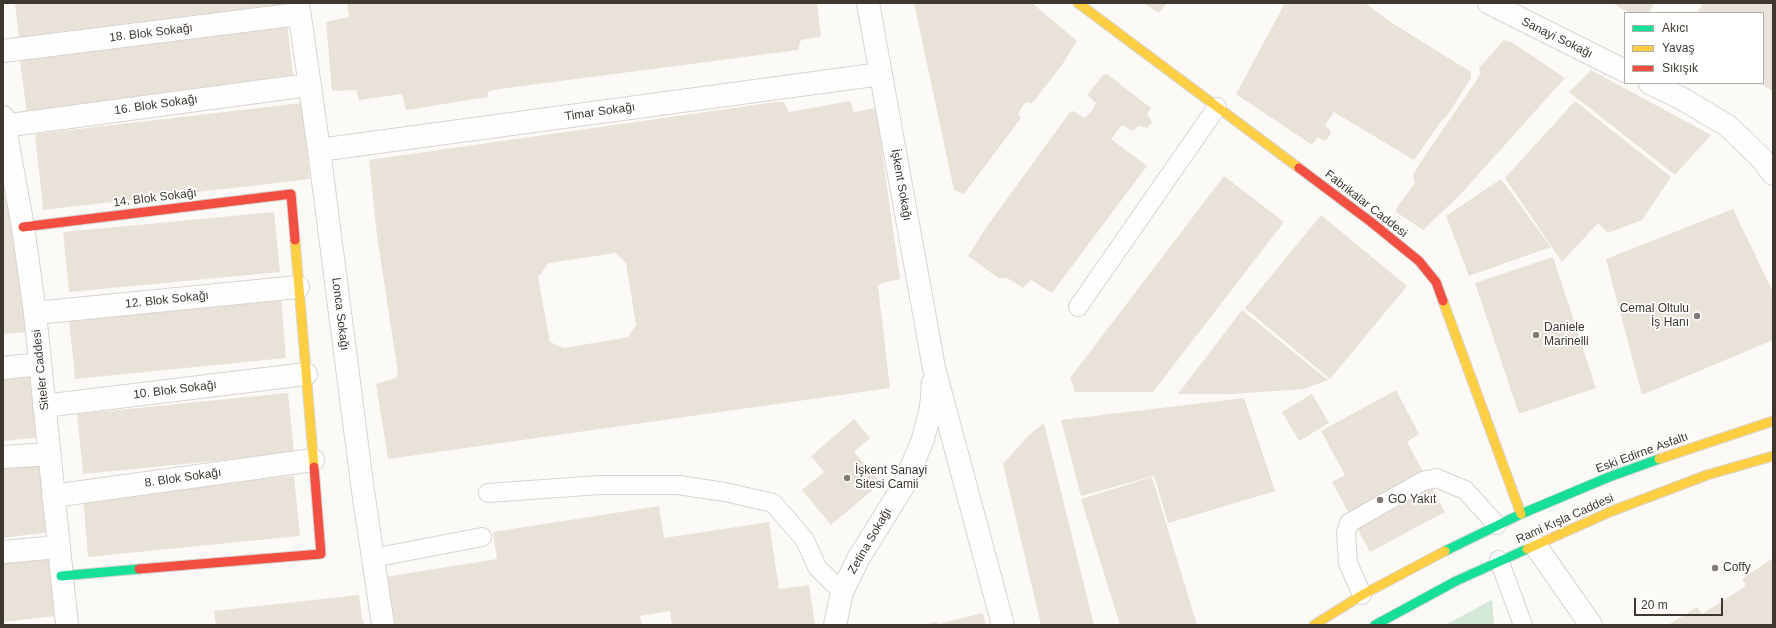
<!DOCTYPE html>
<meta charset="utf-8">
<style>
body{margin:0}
#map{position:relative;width:1776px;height:628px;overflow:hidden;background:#fcfaf7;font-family:Helvetica,sans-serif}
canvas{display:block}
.frame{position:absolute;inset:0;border:4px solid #3d3730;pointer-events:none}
.legend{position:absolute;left:1624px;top:12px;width:140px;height:72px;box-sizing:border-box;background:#fff;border:1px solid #b1afac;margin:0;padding:5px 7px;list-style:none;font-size:12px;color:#3d3730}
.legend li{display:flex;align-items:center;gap:8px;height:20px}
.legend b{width:20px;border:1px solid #b1afac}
.scale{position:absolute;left:1634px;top:598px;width:89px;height:18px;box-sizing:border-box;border:2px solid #3d3730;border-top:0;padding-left:5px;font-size:12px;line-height:14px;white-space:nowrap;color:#3d3730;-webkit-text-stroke:3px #fff;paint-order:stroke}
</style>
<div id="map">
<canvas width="1776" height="628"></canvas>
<div class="frame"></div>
<ul class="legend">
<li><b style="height:5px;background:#16e098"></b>Akıcı</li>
<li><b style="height:5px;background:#ffcf43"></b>Yavaş</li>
<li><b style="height:5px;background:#f24e42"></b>Sıkışık</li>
</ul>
<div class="scale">20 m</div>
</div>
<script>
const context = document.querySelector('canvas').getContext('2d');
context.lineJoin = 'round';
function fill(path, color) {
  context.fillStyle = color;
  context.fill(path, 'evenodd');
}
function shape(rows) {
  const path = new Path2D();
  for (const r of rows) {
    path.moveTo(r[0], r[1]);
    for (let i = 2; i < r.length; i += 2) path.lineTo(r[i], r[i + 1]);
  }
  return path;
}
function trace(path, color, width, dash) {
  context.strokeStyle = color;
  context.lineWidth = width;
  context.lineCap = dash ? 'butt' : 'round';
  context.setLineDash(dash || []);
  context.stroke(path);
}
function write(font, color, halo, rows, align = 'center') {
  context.font = font + ' Helvetica,sans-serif';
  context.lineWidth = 3.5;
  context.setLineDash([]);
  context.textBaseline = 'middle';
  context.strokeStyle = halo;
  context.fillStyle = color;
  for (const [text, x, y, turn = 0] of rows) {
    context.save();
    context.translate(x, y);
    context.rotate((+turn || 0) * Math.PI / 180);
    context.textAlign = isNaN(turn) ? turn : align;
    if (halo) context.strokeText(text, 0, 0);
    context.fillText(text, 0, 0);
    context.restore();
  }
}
fill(shape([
 [1492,599,1494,625,1445,625,1490,601]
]), '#d4e8d8');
fill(shape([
 [15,3,287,3,287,7,19,38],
 [347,3,817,3,821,37,801,40,798,50,492,90,488,92,488,97,406,110,402,94,359,100,356,90,332,91,326,22,349,17],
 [914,3,1032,3,1077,41,1064,62,1035,100,1031,104,1027,102,1024,104,1018,114,1021,118,964,194,954,190],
 [1143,3,1167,3,1159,13],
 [1285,3,1365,3,1392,23,1471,72,1471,78,1447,116,1442,120,1414,160,1334,112,1325,125,1331,132,1328,138,1325,141,1318,137,1312,145,1236,94],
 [1612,3,1654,3,1649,13,1629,13],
 [1703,3,1773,3,1773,91,1759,83,1763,83,1763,13,1697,13],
 [287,22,294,83,27,114,19,53],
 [1504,40,1513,43,1565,78,1459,196,1423,230,1396,212,1397,207,1415,183,1413,175,1422,160,1476,81,1480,73,1479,68],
 [1591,70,1711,135,1675,175,1569,92],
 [1107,74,1151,108,1147,114,1152,122,1147,128,1139,126,1132,131,1122,125,1111,139,1147,166,1052,293,1031,280,1023,288,1007,278,998,278,968,256,985,229,1070,112,1073,111,1084,118,1091,112,1096,103,1087,95,1103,75],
 [850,101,854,112,876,108,900,279,882,283,878,286,890,388,388,459,376,384,396,378,398,373,377,236,369,160,775,102,784,102,789,112],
 [616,253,626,263,636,325,628,337,564,348,550,342,538,277,549,263],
 [1575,101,1671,177,1642,220,1608,233,1598,223,1562,262,1505,178],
 [302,103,310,179,43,210,35,134],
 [3,174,16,261,25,260,30,332,3,334],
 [1224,176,1284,222,1153,392,1075,392,1070,378],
 [1501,179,1551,247,1469,276,1446,216],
 [1733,209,1773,292,1773,340,1642,395,1606,259],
 [274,212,280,272,69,292,63,232],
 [1321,215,1407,286,1330,379,1245,308],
 [1553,257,1596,388,1519,414,1475,283],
 [281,298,286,358,75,379,69,319],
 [1242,310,1328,380,1304,389,1232,394,1178,394],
 [38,369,44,437,3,441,3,373],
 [1396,390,1419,434,1407,442,1445,512,1370,552,1332,482,1345,475,1321,431],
 [288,393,294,453,83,474,77,414],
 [1312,394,1329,423,1299,441,1282,412],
 [1244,398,1275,491,1168,523,1154,476,1081,496,1061,420],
 [854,419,870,438,854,452,881,483,831,525,802,490,824,472,811,456],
 [1044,423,1094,625,1041,625,1003,464,1029,435],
 [46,456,50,532,3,538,3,461],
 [294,476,300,536,88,557,83,496],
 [1152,477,1197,625,1120,625,1081,499],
 [659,506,664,538,769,522,779,589,809,585,815,625,672,625,670,611,640,616,642,625,392,625,385,577,497,559,493,532],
 [57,550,64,615,3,622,3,556],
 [1773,558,1773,625,1668,625,1697,607,1702,614,1746,586,1742,579],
 [359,595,362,619,365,625,216,625,214,611],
 [983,613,986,625,924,625,937,621,938,624]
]), '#e9e2d9');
const lane = shape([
 [1078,307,1217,107],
 [488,493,600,485,678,485,725,492,773,503,805,540,817,567,842,592],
 [373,558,482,537],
 [1499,560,1523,625],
 [1362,595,1348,563,1346,533,1349,523,1423,481,1436,478,1465,490,1497,525]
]);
const street = shape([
 [298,3,319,150,363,491,383,625],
 [868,3,934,368,1003,625],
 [1489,3,1625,71],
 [3,51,299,14],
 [1650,83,1679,97,1728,126,1762,159,1773,174],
 [3,117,23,227,35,313,67,625],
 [3,126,308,85],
 [319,150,881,74],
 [35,313,298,287],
 [3,368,40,364],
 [44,406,306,374],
 [3,457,50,454],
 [53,496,313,460],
 [1535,545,1591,625],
 [3,552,58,547],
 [835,625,842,592,858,559,904,485,923,439,931,408,933,383]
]);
const fast = shape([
 [1445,551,1521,514,1609,477,1659,459],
 [61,576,139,569],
 [1375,625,1456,581,1527,549]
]);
const slow = shape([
 [1078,3,1299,168],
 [295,240,314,467],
 [1443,301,1521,514],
 [1659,459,1773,421],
 [1527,549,1612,511,1707,475,1773,456],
 [1314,625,1362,595,1445,551]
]);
const jam = shape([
 [1299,168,1371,222,1419,261,1436,282,1443,301],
 [23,227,291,194,295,240],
 [139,569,321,554,314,467]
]);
trace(lane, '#d8d4cf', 20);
trace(street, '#d8d4cf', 24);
trace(fast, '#d8d4cf', 11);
trace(slow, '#d8d4cf', 11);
trace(jam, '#d8d4cf', 11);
trace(lane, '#fffefe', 18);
trace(street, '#fffefe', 22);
trace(fast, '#16e098', 9);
trace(slow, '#ffcf43', 9);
trace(jam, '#f24e42', 9);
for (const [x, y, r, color] of [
 [1697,316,4,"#807b76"],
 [1536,335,4,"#807b76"],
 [847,478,4,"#807b76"],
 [1380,500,4,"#807b76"],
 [1715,568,4,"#807b76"]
]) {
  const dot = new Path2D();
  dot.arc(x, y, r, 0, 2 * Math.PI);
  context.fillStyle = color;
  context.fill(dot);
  trace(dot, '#fff', 1.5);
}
write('12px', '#3d3730', '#fff', [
 ["18. Blok Sokağı",151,33,-7],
 ["Sanayi Sokağı",1557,38,26],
 ["16. Blok Sokağı",156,105,-8],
 ["Timar Sokağı",600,112,-8],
 ["İşkent Sokağı",901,185,80],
 ["14. Blok Sokağı",155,198,-7],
 ["Fabrikalar Caddesi",1366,204,38],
 ["12. Blok Sokağı",167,300,-6],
 ["Lonca Sokağı",340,314,83],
 ["Siteler Caddesi",41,370,-96],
 ["10. Blok Sokağı",175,390,-7],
 ["Eski Edirne Asfaltı",1642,453,-20],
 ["8. Blok Sokağı",183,478,-8],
 ["Rami Kışla Caddesi",1565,519,-24],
 ["Zetina Sokağı",870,541,-60]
]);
write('12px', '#3d3730', '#fff', [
 ["Cemal Oltulu",1689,309,"right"],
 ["İş Hanı",1689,323,"right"],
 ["Daniele",1544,328],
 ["Marinelli",1544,342],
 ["İşkent Sanayi",855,471],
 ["Sitesi Camii",855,485],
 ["GO Yakıt",1388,500],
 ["Coffy",1723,568]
], 'left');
</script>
